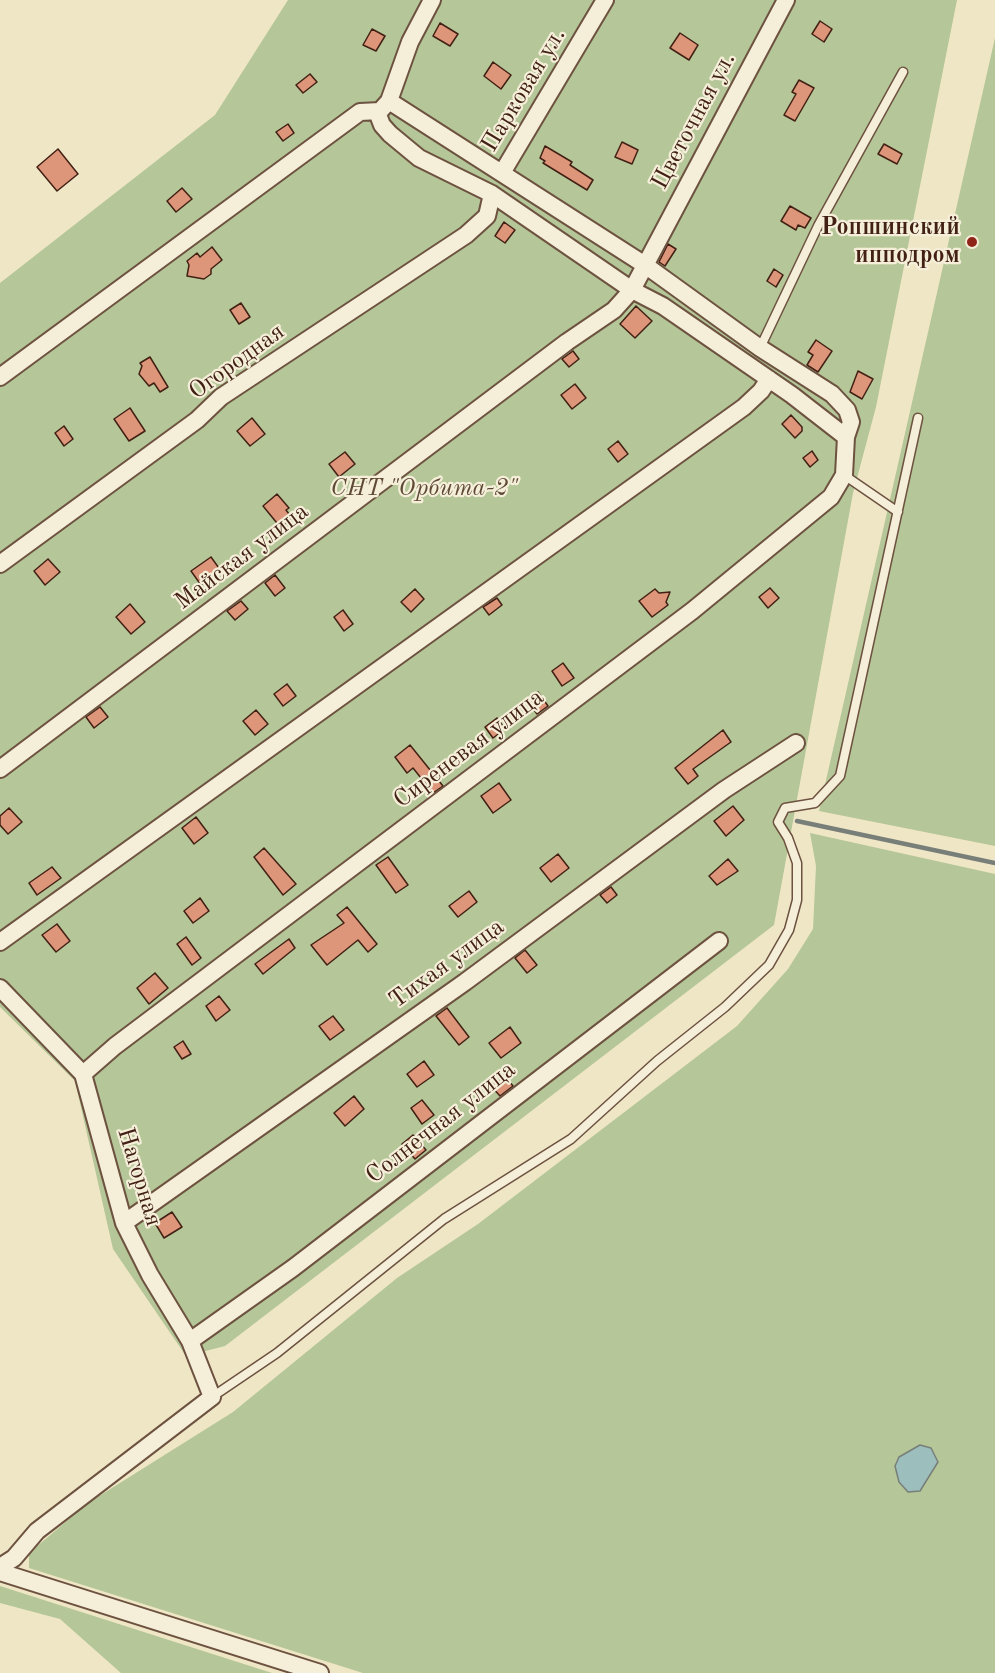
<!DOCTYPE html>
<meta charset="utf-8">
<style>
body{margin:0}
canvas{display:block;background:#efe6c6}
</style>
<canvas width="995" height="1673"></canvas>
<script>
const context = document.querySelector('canvas').getContext('2d');
context.lineJoin = 'round';
function fill(path, color) {
  context.fillStyle = color;
  context.fill(path, 'evenodd');
}
function shape(rows) {
  const path = new Path2D();
  for (const r of rows) {
    path.moveTo(r[0], r[1]);
    for (let i = 2; i < r.length; i += 2) path.lineTo(r[i], r[i + 1]);
  }
  return path;
}
function trace(path, color, width, dash) {
  context.strokeStyle = color;
  context.lineWidth = width;
  context.lineCap = dash ? 'butt' : 'round';
  context.setLineDash(dash || []);
  context.stroke(path);
}
function write(font, color, halo, rows, align = 'center') {
  context.font = font + ' "Old Standard TT",serif';
  context.lineWidth = 4.5;
  context.setLineDash([]);
  context.textBaseline = 'middle';
  context.strokeStyle = halo;
  context.fillStyle = color;
  for (const [text, x, y, turn = 0] of rows) {
    context.save();
    context.translate(x, y);
    context.rotate((+turn || 0) * Math.PI / 180);
    context.textAlign = isNaN(turn) ? turn : align;
    if (halo) context.strokeText(text, 0, 0);
    context.fillText(text, 0, 0);
    context.restore();
  }
}
fill(shape([
 [288,0,957,0,876,407,853,493,774,925,225,1346,186,1356,113,1249,75,1081,0,1007,0,283,215,115],
 [995,38,995,846,819,811],
 [810,833,995,874,995,1673,363,1673,29,1568,29,1553,88,1503,233,1412,397,1278,478,1224,737,1026,788,969,813,929,816,866],
 [0,1586,272,1673,121,1673,60,1619,0,1603]
]), '#b5c698');
const water = shape([
 [920,1445,931,1448,938,1462,920,1491,908,1492,899,1482,895,1466,899,1457,920,1445]
]);
fill(water, '#9cbebd');
trace(water, '#787f79', 1.5);
trace(shape([
 [797,821,995,863]
]), '#787f79', 4.5);
const building = shape([
 [820,21,832,29,824,42,812,34,820,21],
 [440,23,458,34,450,46,433,36,440,23],
 [372,29,385,36,376,51,363,45,372,29],
 [680,33,698,45,689,60,670,48,680,33],
 [493,62,511,75,501,89,484,76,493,62],
 [310,74,317,82,303,93,296,85,310,74],
 [799,80,814,88,795,121,784,115,796,94,792,92,799,80],
 [288,124,294,133,283,141,276,132,288,124],
 [622,142,638,150,632,164,615,157,622,142],
 [884,144,902,154,897,164,878,154,884,144],
 [545,146,572,162,570,165,593,180,587,190,543,163,545,161,540,158,545,146],
 [58,149,78,174,57,191,37,167,58,149],
 [182,188,192,199,176,212,167,201,182,188],
 [790,206,811,218,805,228,798,225,796,230,781,221,790,206],
 [504,222,515,230,505,243,495,236,504,222],
 [668,244,676,249,665,266,659,262,668,244],
 [212,247,222,260,211,269,211,274,204,279,187,276,189,265,187,261,197,253,200,257,212,247],
 [774,269,783,275,776,287,767,281,774,269],
 [241,303,250,317,239,324,230,310,241,303],
 [636,306,652,321,635,338,620,324,636,306],
 [816,340,832,351,818,372,807,365,813,355,808,352,816,340],
 [573,351,579,359,569,367,562,359,573,351],
 [150,357,168,387,160,392,154,383,149,386,139,374,142,366,140,363,150,357],
 [858,371,873,379,862,399,850,392,858,371],
 [575,384,586,398,572,409,561,395,575,384],
 [130,408,145,431,129,441,114,419,130,408],
 [791,415,802,427,802,431,795,438,782,424,791,415],
 [252,418,265,434,250,446,237,431,252,418],
 [64,426,73,439,64,446,55,433,64,426],
 [618,441,628,454,618,462,608,449,618,441],
 [812,451,818,460,810,467,803,458,812,451],
 [345,452,355,464,339,477,329,464,345,452],
 [277,494,289,508,286,510,292,518,281,528,263,506,277,494],
 [211,557,221,571,201,585,191,571,211,557],
 [48,559,60,572,45,585,34,571,48,559],
 [275,575,285,588,275,596,265,583,275,575],
 [770,588,779,598,768,608,759,597,770,588],
 [415,589,424,599,411,612,401,602,415,589],
 [655,589,659,593,670,592,666,602,668,605,652,617,639,601,655,589],
 [497,598,502,605,489,615,483,607,497,598],
 [241,601,248,609,235,620,227,611,241,601],
 [130,604,145,622,131,634,116,617,130,604],
 [343,610,353,624,344,631,334,617,343,610],
 [563,663,574,678,562,686,552,671,563,663],
 [287,684,296,696,283,706,274,694,287,684],
 [538,692,548,706,537,714,527,700,538,692],
 [100,707,108,717,94,728,86,717,100,707],
 [256,710,268,724,255,735,243,721,256,710],
 [497,718,505,729,493,738,485,727,497,718],
 [723,730,731,742,693,769,698,776,688,784,675,768,723,730],
 [410,745,443,786,433,793,413,768,407,773,395,757,410,745],
 [499,783,511,800,493,813,481,796,499,783],
 [733,806,744,820,726,836,714,821,733,806],
 [9,808,22,822,8,834,0,825,0,816,9,808],
 [196,817,208,833,194,844,182,828,196,817],
 [264,848,296,884,283,895,254,857,264,848],
 [558,854,569,868,551,882,540,868,558,854],
 [388,857,408,885,396,893,376,865,388,857],
 [728,859,738,871,717,885,709,876,728,859],
 [52,867,61,878,37,895,29,883,52,867],
 [611,887,617,895,607,903,600,895,611,887],
 [469,891,477,902,458,917,449,906,469,891],
 [200,898,209,911,193,923,184,911,200,898],
 [347,907,377,944,368,952,358,940,327,965,311,945,344,923,337,915,347,907],
 [57,924,70,941,56,952,42,935,57,924],
 [186,937,201,958,192,965,177,944,186,937],
 [289,939,295,948,263,974,255,964,289,939],
 [525,950,537,965,527,973,515,958,525,950],
 [155,973,168,988,149,1004,137,988,155,973],
 [219,996,230,1010,216,1021,206,1006,219,996],
 [447,1008,469,1037,459,1045,436,1016,447,1008],
 [333,1016,344,1030,330,1040,319,1026,333,1016],
 [510,1027,521,1043,501,1058,489,1043,510,1027],
 [183,1041,191,1054,182,1059,174,1047,183,1041],
 [424,1061,434,1075,417,1087,407,1074,424,1061],
 [505,1076,513,1086,500,1096,491,1086,505,1076],
 [354,1096,364,1109,345,1126,334,1113,354,1096],
 [422,1100,434,1115,422,1124,411,1108,422,1100],
 [413,1135,426,1150,415,1159,402,1144,413,1135],
 [172,1212,182,1227,164,1238,155,1223,172,1212]
]);
fill(building, '#de967b');
trace(building, '#422114', 1.5);
const lane = shape([
 [760,348,818,226,903,72],
 [844,475,898,512],
 [212,1397,277,1353,444,1219,571,1139,657,1061,725,1007,769,965,789,930,797,900,797,863,788,838,778,822,785,808,815,803,840,776,918,418]
]);
const street = shape([
 [377,112,382,125,390,134,419,158,492,194,632,290,663,306,792,395,846,437],
 [502,173,605,0],
 [0,377,360,112,380,111,389,101,410,42,432,0],
 [0,564,197,420,221,397,466,235,487,216,492,194],
 [0,769,567,342,614,310,632,290,786,0],
 [0,942,744,407,761,391,769,379],
 [0,988,83,1074,124,1223,150,1275,190,1341,212,1397,37,1531,14,1558,0,1567],
 [83,1074,115,1046,692,611,831,497,844,475,846,437,851,422,847,410,832,394,760,348,645,265,389,101],
 [124,1223,465,982,724,790,796,743],
 [190,1341,293,1268,719,941],
 [0,1572,320,1673]
]);
trace(lane, '#6d5240', 11);
trace(street, '#6d5240', 20);
trace(lane, '#f5efda', 8);
trace(street, '#f5efda', 16);
for (const [x, y, r, color] of [
 [972,242,6,"#8f2418"]
]) {
  const dot = new Path2D();
  dot.arc(x, y, r, 0, 2 * Math.PI);
  context.fillStyle = color;
  context.fill(dot);
  trace(dot, '#f5efda', 2);
}
write('24px', '#422114', '#f5efda', [
 ["Парковая ул.",524,90,-59],
 ["Цветочная ул.",694,121,-62],
 ["Огородная",237,362,-36],
 ["Майская улица",242,557,-37],
 ["Сиреневая улица",469,749,-37],
 ["Тихая улица",447,964,-36],
 ["Солнечная улица",441,1123,-38],
 ["Нагорная",139,1177,73]
]);
write('bold 24px', '#422114', '#f5efda', [
 ["Ропшинский",960,228],
 ["ипподром",960,256]
], 'right');
write('italic 24px', '#5f4a35', '#f5efda', [
 ["СНТ \"Орбита-2\"",424,489]
]);
</script>
